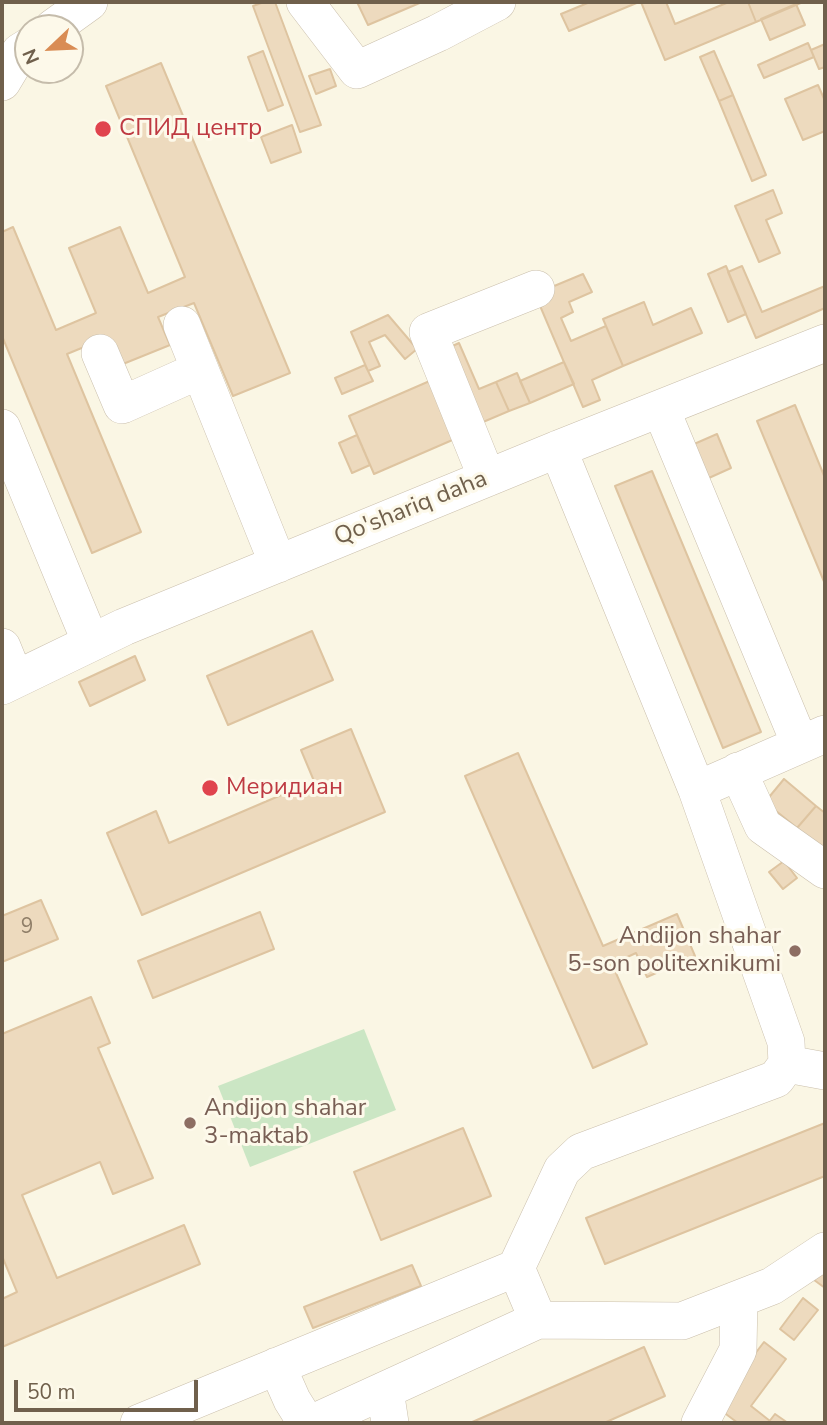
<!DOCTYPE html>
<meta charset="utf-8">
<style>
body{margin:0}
#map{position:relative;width:827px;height:1425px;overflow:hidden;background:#faf6e4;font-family:"Nunito Sans",sans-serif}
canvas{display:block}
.frame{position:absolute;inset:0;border:4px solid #70604c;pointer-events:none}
.north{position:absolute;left:14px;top:14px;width:70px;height:70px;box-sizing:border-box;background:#fdf9ea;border:2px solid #c5bcab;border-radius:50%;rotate:247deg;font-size:19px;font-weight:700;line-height:28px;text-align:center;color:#70604c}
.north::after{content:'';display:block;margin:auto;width:24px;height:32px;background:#d98c54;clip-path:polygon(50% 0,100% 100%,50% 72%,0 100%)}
.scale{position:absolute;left:14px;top:1380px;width:184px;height:32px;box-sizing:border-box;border:4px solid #70604c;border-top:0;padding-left:9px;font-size:21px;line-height:24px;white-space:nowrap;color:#70604c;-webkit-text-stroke:5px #fdf9ea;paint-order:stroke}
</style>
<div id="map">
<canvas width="827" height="1425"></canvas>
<div class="frame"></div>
<div class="north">N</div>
<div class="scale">50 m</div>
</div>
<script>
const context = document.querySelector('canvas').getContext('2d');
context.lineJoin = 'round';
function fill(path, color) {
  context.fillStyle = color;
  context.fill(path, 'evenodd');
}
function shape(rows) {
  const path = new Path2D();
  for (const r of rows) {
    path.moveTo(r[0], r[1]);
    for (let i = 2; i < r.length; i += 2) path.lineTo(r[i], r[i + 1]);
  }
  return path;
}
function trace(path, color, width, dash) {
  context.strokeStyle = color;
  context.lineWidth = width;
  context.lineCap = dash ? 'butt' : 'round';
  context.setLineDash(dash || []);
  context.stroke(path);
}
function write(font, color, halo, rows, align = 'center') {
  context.font = font + ' "Nunito Sans",sans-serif';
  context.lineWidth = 6;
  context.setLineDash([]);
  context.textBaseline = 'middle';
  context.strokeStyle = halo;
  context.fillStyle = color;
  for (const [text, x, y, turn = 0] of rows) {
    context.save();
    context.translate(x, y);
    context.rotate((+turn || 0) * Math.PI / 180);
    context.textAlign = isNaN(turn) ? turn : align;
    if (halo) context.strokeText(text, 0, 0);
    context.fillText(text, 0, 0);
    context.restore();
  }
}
fill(shape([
 [364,1029,396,1110,250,1167,218,1086]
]), '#cbe6c4');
const building = shape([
 [264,2,275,2,321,125,300,132,253,6,264,2],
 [357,2,422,2,368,25,357,2],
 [590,2,639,2,569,31,561,14,590,2],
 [641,2,666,2,675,24,729,2,748,2,756,22,665,60,641,2],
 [748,2,803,2,756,22,748,2],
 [796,4,805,25,770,40,761,19,796,4],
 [808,43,814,57,764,78,758,65,808,43],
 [825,44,825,67,819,69,811,50,825,44],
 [263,51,283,105,268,111,248,57,263,51],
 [714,51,733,95,719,101,700,57,714,51],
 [161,63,290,373,233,396,194,303,158,317,170,345,118,366,106,338,67,354,141,532,92,553,2,336,2,232,13,227,56,330,96,313,69,248,120,227,148,293,185,277,106,86,161,63],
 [330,69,336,86,316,94,309,76,330,69],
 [818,85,825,101,825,131,803,140,785,99,818,85],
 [733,95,766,175,752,181,719,101,733,95],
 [292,125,301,152,271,163,261,137,292,125],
 [773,190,782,213,766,220,780,253,759,262,735,206,773,190],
 [726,266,746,314,728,322,708,274,726,266],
 [742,266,762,312,825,286,825,308,756,338,728,272,742,266],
 [583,274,592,292,569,302,573,312,561,318,571,341,606,326,623,366,592,380,600,400,583,407,535,294,583,274],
 [644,302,653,325,691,308,702,333,623,366,603,319,644,302],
 [388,315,417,349,405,359,385,335,369,342,380,366,368,371,351,332,388,315],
 [459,343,479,389,496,382,509,411,476,425,444,350,459,343],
 [564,362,574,384,530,403,520,381,564,362],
 [365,365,373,381,342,394,335,378,365,365],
 [517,373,530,403,509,411,496,382,517,373],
 [432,380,457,438,374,474,349,416,432,380],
 [795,405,825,478,825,584,757,421,795,405],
 [717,434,731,468,700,482,685,448,717,434],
 [357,435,370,465,352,473,339,443,357,435],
 [652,471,761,732,723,748,615,486,652,471],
 [312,631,333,680,228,725,207,676,312,631],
 [135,656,145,680,90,706,79,682,135,656],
 [351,729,385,812,142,915,107,833,156,811,169,843,314,781,301,750,351,729],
 [518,753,603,946,677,914,695,956,647,977,636,953,612,964,647,1044,593,1068,465,776,518,753],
 [784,779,816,806,797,828,765,802,784,779],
 [816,806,825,813,825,851,797,828,816,806],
 [784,861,797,878,783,889,769,872,784,861],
 [41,900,58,939,2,962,2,916,41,900],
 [260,912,274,949,153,998,138,961,260,912],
 [91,997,110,1043,98,1048,153,1178,113,1194,100,1162,22,1195,57,1278,184,1225,200,1264,2,1347,2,1299,17,1292,2,1256,2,1034,91,997],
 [825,1123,825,1176,605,1264,586,1218,825,1123],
 [463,1128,491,1196,381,1240,354,1172,463,1128],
 [825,1261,825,1288,810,1277,825,1261],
 [412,1265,421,1286,313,1328,304,1307,412,1265],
 [803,1298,818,1310,794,1340,780,1329,803,1298],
 [764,1342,786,1359,751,1406,770,1421,768,1423,738,1423,715,1406,764,1342],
 [644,1347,665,1396,604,1423,470,1423,644,1347],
 [775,1414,788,1423,768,1423,775,1414]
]);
fill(building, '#eddabe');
trace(building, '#dec4a0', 2);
const minor = shape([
 [305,2,357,70,438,33,497,2],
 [53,28,89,2],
 [2,82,20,52,28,47],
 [182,325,278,564],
 [100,353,122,405,200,370],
 [661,409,800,744],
 [2,428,91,643],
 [487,478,428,332,536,289],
 [2,647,15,679],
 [2,686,124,627,558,449,825,343],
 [738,771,763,826,825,870],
 [697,790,825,734],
 [787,1064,825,1071],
 [538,1320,682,1321,772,1286,825,1251],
 [277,1366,292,1400,302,1416,315,1422,538,1320,516,1268],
 [385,1390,390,1423],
 [139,1423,516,1268,562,1170,581,1152,776,1079,787,1064,786,1042,697,790,558,449],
 [700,1423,738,1350,739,1299]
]);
trace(minor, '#cabfac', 38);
trace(minor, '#fff', 37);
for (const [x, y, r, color] of [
 [103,129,9,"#e0444e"],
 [210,788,9,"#e0444e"],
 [795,951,7,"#8d6e63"],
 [190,1123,7,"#8d6e63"]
]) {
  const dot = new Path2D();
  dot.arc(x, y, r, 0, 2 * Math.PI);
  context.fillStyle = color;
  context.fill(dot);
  trace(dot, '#fdf9ea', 2.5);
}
write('21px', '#8f7e68', null, [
 ["9",27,928]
]);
write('24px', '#be3a42', '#fdf9ea', [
 ["СПИД центр",119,129],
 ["Меридиан",226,788]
], 'left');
write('24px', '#70604c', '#fdf9ea', [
 ["Qo'shariq daha",411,509,-22]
]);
write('24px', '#785e54', '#fdf9ea', [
 ["Andijon shahar",781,937],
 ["5-son politexnikumi",781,965],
 ["Andijon shahar",204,1109,"left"],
 ["3-maktab",204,1137,"left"]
], 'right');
</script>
